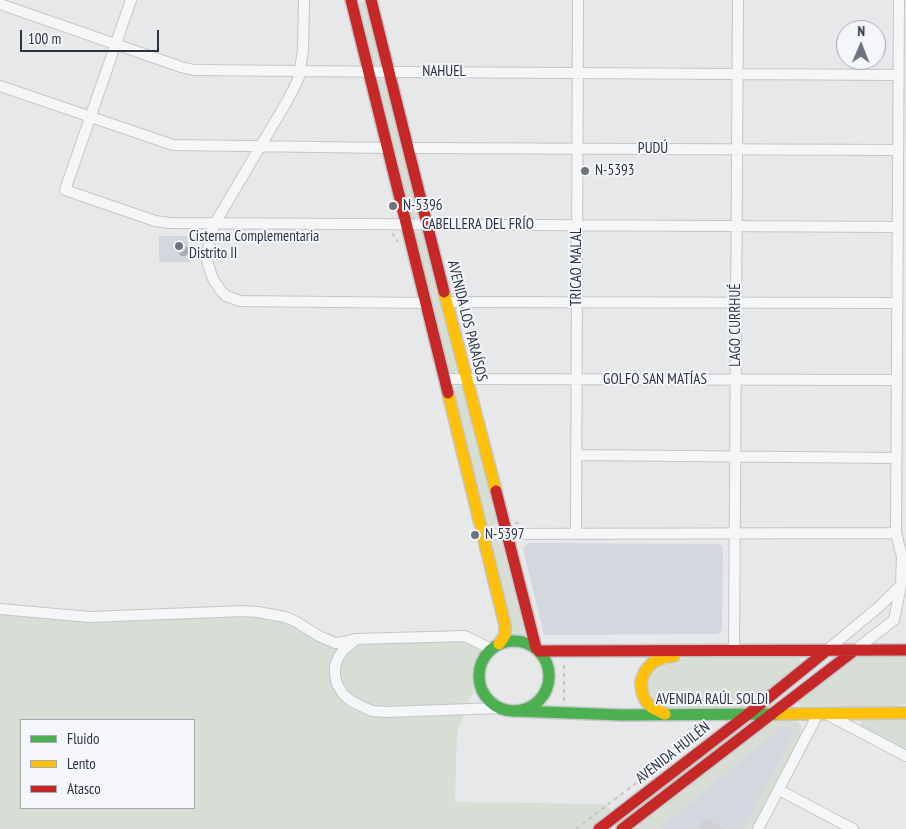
<!DOCTYPE html>
<meta charset="utf-8">
<style>
body{margin:0}
#map{position:relative;width:906px;height:829px;overflow:hidden;background:#e6e8ea;font-family:"PT Sans Narrow",sans-serif}
canvas{display:block}
.legend{position:absolute;left:20px;top:719px;width:175px;height:90px;box-sizing:border-box;background:#f4f6f9;border:1px solid #a4a8b1;margin:0;padding:6px 9px;list-style:none;font-size:15px;color:#2b3445}
.legend li{display:flex;align-items:center;gap:10px;height:25px}
.legend b{width:25px;border:1px solid #a4a8b1}
.north{position:absolute;left:836px;top:20px;width:50px;height:50px;box-sizing:border-box;background:#f4f6f9;border:1px solid #a4a8b1;border-radius:50%;rotate:1deg;font-size:14px;font-weight:700;line-height:20px;text-align:center;color:#2b3445}
.north::after{content:'';display:block;margin:auto;width:18px;height:22px;background:#6c737f;clip-path:polygon(50% 0,100% 100%,50% 72%,0 100%)}
.scale{position:absolute;left:20px;top:30px;width:139px;height:22px;box-sizing:border-box;border:2px solid #2b3445;border-top:0;padding-left:6px;font-size:15px;line-height:18px;white-space:nowrap;color:#2b3445;-webkit-text-stroke:4px #f4f6f9;paint-order:stroke}
</style>
<div id="map">
<canvas width="906" height="829"></canvas>
<ul class="legend">
<li><b style="height:6px;background:#4caf50"></b>Fluido</li>
<li><b style="height:6px;background:#ffc107"></b>Lento</li>
<li><b style="height:6px;background:#c62828"></b>Atasco</li>
</ul>
<div class="north">N</div>
<div class="scale">100 m</div>
</div>
<script>
const context = document.querySelector('canvas').getContext('2d');
context.lineJoin = 'round';
function fill(path, color) {
  context.fillStyle = color;
  context.fill(path, 'evenodd');
}
function shape(rows) {
  const path = new Path2D();
  for (const r of rows) {
    if (r.length === 3) {
      path.moveTo(r[0] + r[2], r[1]);
      path.arc(r[0], r[1], r[2], 0, 2 * Math.PI);
      continue;
    }
    path.moveTo(r[0], r[1]);
    for (let i = 2; i < r.length; i += 2) path.lineTo(r[i], r[i + 1]);
  }
  return path;
}
function trace(path, color, width, dash) {
  context.strokeStyle = color;
  context.lineWidth = width;
  context.lineCap = dash ? 'butt' : 'round';
  context.setLineDash(dash || []);
  context.stroke(path);
}
function write(font, color, halo, rows, align = 'center') {
  context.font = font + ' "PT Sans Narrow",sans-serif';
  context.lineWidth = 4;
  context.setLineDash([]);
  context.textBaseline = 'middle';
  context.strokeStyle = halo;
  context.fillStyle = color;
  for (const [text, x, y, turn = 0] of rows) {
    context.save();
    context.translate(x, y);
    context.rotate((+turn || 0) * Math.PI / 180);
    context.textAlign = isNaN(turn) ? turn : align;
    if (halo) context.strokeText(text, 0, 0);
    context.fillText(text, 0, 0);
    context.restore();
  }
}
fill(shape([
 [159,236,187,236,190,262,159,262],
 [528,543,719,544,723,548,722,630,718,634,544,635,523,549],
 [781,727,791,727,795,733,743,829,658,829]
]), '#d4d7dd');
fill(shape([
 [361,2,365,3,379,61,377,65,374,65,359,4],
 [379,78,383,79,384,81,418,216,415,219,411,218,378,79],
 [418,231,422,232,457,371,454,373,449,372,415,233],
 [457,386,461,386,497,523,493,526,489,526,486,523,454,388],
 [495,540,500,541,502,545,525,634,524,637,509,637,492,541],
 [0,609,73,616,272,614,327,640,465,636,491,649,457,731,455,802,605,804,613,812,591,829,0,829],
 [21,720,194,720,194,808,21,808],
 [906,655,906,704,888,708,800,707,799,703,800,700,855,656],
 [698,656,798,657,801,663,746,708,656,708,644,677,671,659,686,659],
 [906,719,906,751,863,729,861,726,861,723,863,720],
 [774,721,796,721,801,726,802,732,801,736,751,829,743,829,795,733,791,727,781,727,658,829,628,829]
]), '#d6ded6');
fill(shape([
 [178,240,182,241,189,249,188,254,185,256,181,256,173,247,175,242]
]), '#0003');
fill(shape([
 [179,246,7],
 [704,819,708,821,709,820,726,829,699,829]
]), '#ced0d3');
const street = shape([
 [131,0,65,190,155,221,170,223,897,227],
 [304,0,303,50,299,77,293,90,286,103,215,223,210,235,207,257,208,264,213,279,221,291,226,296,240,301,426,303],
 [0,4,181,67,194,70,405,72,898,75],
 [0,86,173,145,388,148],
 [408,148,898,150],
 [447,302,897,303],
 [444,379,897,380],
 [576,455,896,458],
 [576,533,578,0],
 [482,534,896,533],
 [0,609,90,617,243,611,258,612,285,617,295,621,319,636,335,643,344,642,355,639,465,636,491,649],
 [353,642,343,650,338,658,335,666,335,675,337,684,343,694,351,701,361,706,372,711,387,712,500,708],
 [827,650,880,606,900,586],
 [855,650,894,620,901,585,902,557,896,533,899,0],
 [734,651,738,0],
 [828,715,906,756],
 [779,790,853,829],
 [758,829,818,714]
]);
const fast = shape([
 [514,676,35],
 [517,711,622,715,779,714]
]);
const slow = shape([
 [444,292,496,491],
 [448,393,505,625,505,635,499,644],
 [665,714,651,707,645,700,642,692,641,681,645,671,652,663,662,658,674,656],
 [779,714,906,713]
]);
const jam = shape([
 [351,0,448,393],
 [371,0,444,292],
 [496,491,536,648],
 [539,651,906,650],
 [599,829,747,715,826,651],
 [622,829,855,650]
]);
trace(street, '#c4c6c8', 12);
trace(fast, '#c4c6c8', 14);
trace(slow, '#c4c6c8', 14);
trace(jam, '#c4c6c8', 14);
trace(shape([
 [392,233,398,242],
 [515,523,521,523],
 [564,701,564,663],
 [576,829,709,727]
]), '#c5c6ca', 2, [4, 4]);
trace(street, '#f5f6f7', 10);
trace(fast, '#4caf50', 11);
trace(slow, '#ffc107', 11);
trace(jam, '#c62828', 11);
for (const [x, y, r, color] of [
 [585,171,5,"#6c737f"],
 [393,206,5,"#6c737f"],
 [179,246,5,"#6c737f"],
 [475,535,5,"#6c737f"]
]) {
  const dot = new Path2D();
  dot.arc(x, y, r, 0, 2 * Math.PI);
  context.fillStyle = color;
  context.fill(dot);
  trace(dot, '#f4f6f9', 2);
}
write('15px', '#2b3445', '#f4f6f9', [
 ["NAHUEL",444,72],
 ["PUDÚ",653,149],
 ["CABELLERA DEL FRÍO",478,225],
 ["TRICAO MALAL",577,267,-90],
 ["AVENIDA LOS PARAÍSOS",467,321,76],
 ["LAGO CURRHUÉ",736,325,-90],
 ["GOLFO SAN MATÍAS",655,380],
 ["AVENIDA RAÚL SOLDI",712,700],
 ["AVENIDA HUILÉN",673,753,-38]
]);
write('15px', '#2b3445', '#f4f6f9', [
 ["N-5393",595,171],
 ["N-5396",403,206],
 ["Cisterna Complementaria",189,237],
 ["Distrito II",189,254],
 ["N-5397",485,535]
], 'left');
</script>
